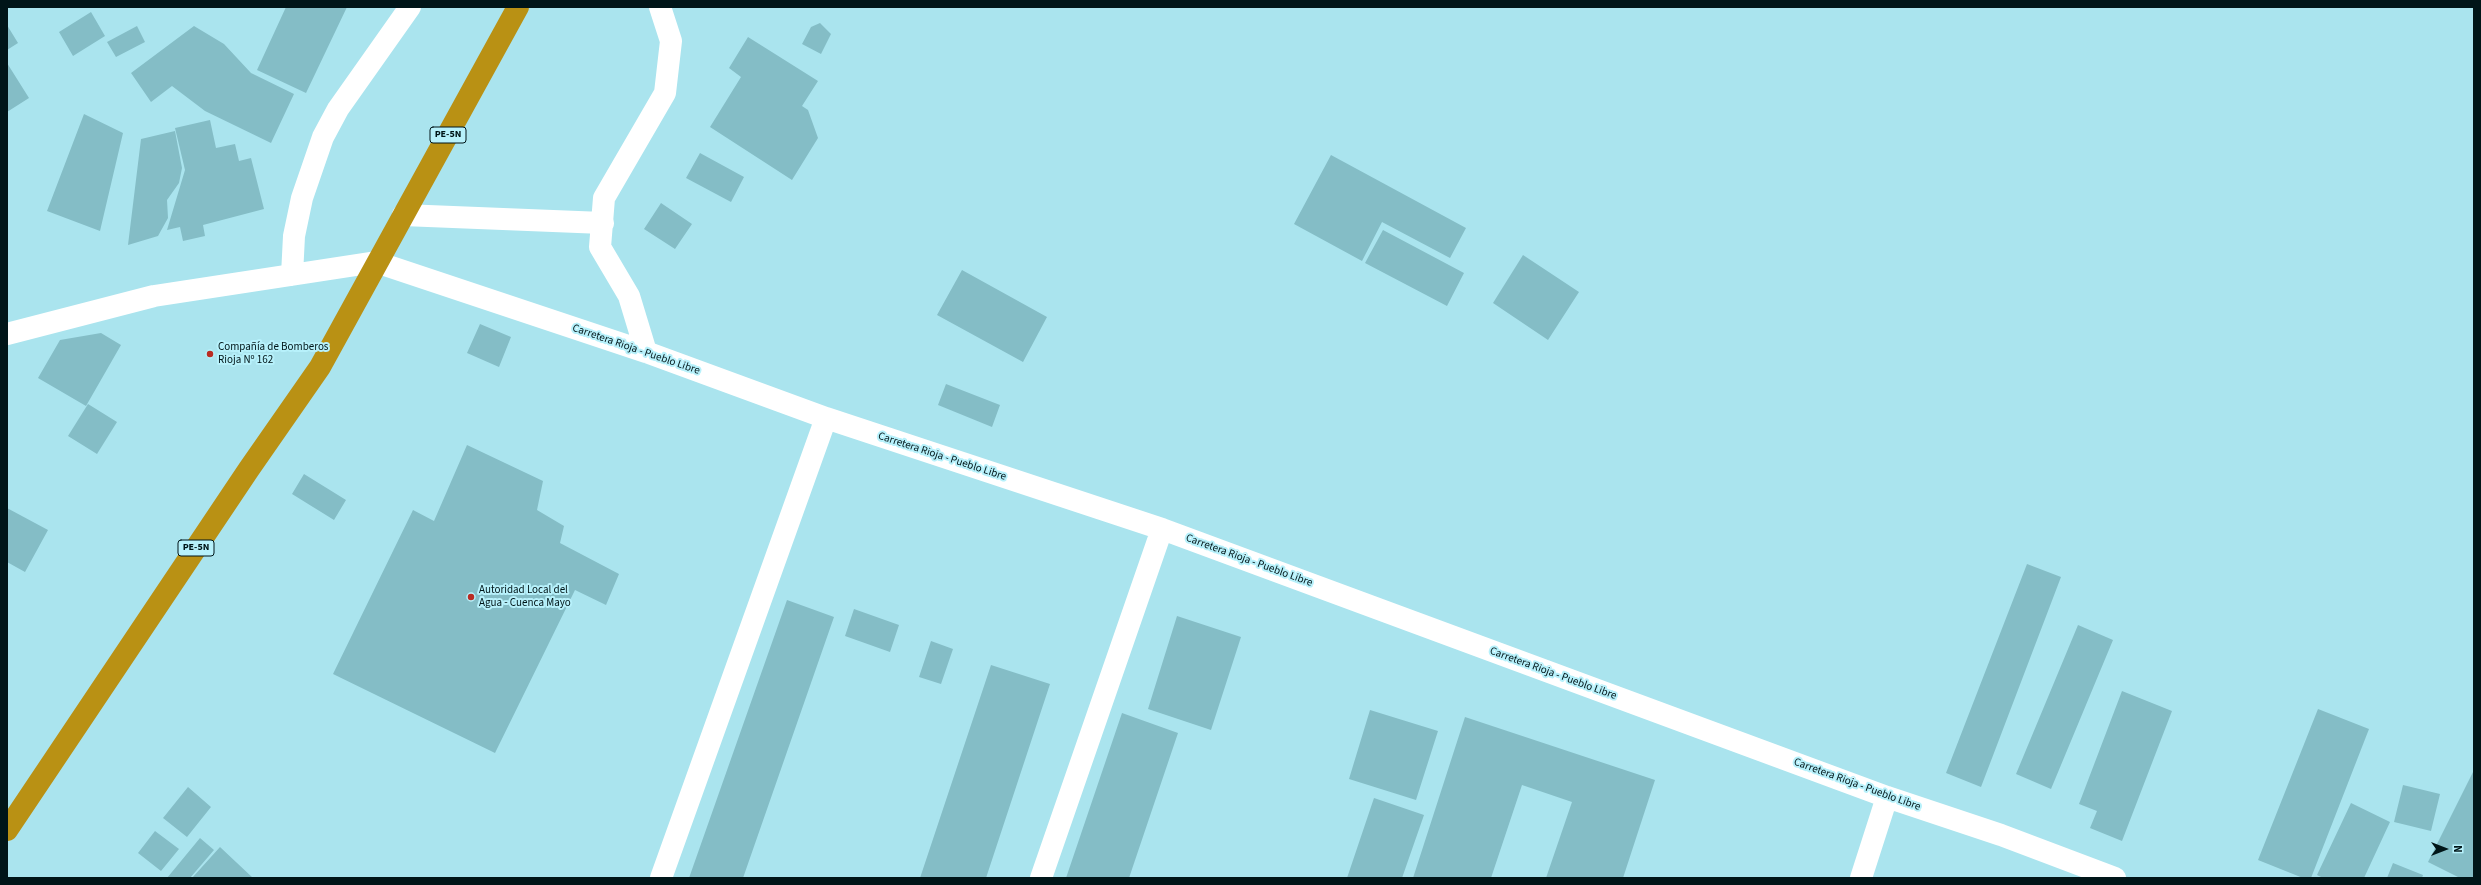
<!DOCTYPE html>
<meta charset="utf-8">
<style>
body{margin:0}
#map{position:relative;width:2481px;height:885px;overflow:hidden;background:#aae4ee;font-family:"Source Sans 3",sans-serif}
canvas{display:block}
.frame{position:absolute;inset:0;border:8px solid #001518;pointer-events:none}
.north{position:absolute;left:2425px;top:829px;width:40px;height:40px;-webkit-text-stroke:3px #b7f1fb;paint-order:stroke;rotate:90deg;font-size:11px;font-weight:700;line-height:16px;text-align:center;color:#001518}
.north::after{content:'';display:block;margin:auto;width:14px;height:18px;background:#001518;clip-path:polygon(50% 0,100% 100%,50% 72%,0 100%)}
</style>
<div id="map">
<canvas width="2481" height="885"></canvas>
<div class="frame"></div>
<div class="north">N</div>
</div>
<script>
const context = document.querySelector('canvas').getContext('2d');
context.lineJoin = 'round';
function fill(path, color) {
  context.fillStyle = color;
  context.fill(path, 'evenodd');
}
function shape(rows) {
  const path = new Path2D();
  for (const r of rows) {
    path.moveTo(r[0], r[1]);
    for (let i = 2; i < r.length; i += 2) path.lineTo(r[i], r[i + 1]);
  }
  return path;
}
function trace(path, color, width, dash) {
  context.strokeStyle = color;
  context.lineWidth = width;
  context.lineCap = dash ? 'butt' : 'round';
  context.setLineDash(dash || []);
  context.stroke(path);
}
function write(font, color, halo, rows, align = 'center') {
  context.font = font + ' "Source Sans 3",sans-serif';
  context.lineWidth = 4;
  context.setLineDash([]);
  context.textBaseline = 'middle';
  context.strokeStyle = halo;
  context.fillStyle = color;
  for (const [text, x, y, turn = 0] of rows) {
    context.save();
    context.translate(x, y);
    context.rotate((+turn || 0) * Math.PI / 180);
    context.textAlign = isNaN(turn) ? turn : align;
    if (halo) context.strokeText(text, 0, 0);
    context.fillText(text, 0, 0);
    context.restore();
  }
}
fill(shape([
 [286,7,347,7,306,93,257,70],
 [91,12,105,36,73,56,59,32],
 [820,23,831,34,821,54,802,44,811,27],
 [7,25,18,43,7,50],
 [137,26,145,42,116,57,107,42],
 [194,26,224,44,251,73,294,94,271,143,205,111,172,86,151,102,131,73],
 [748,37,818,81,802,106,808,110,818,138,792,180,710,127,741,77,729,68],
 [7,63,29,98,7,112],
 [84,114,123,133,100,231,47,211],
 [210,120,216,148,235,144,239,161,251,158,264,209,203,225,205,236,183,241,180,227,167,230,185,170,175,128],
 [175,131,182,168,179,183,167,200,168,218,158,236,128,245,141,139],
 [700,153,744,177,731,202,686,178],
 [1331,155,1466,228,1450,258,1382,222,1362,261,1294,224],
 [661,203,692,224,675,249,644,229],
 [1383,230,1464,273,1447,306,1365,263],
 [1523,255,1579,292,1548,340,1493,303],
 [962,270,1047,317,1023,362,937,315],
 [480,324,511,337,499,367,467,353],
 [101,333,121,345,86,406,38,378,60,340],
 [946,384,1000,405,992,427,938,405],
 [88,404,117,422,97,454,68,436],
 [467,445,543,481,537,510,564,526,560,543,619,574,606,605,575,590,495,753,333,674,413,510,434,521],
 [304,474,346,500,334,520,292,494],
 [7,508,48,530,25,572,7,562],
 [2027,564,2061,577,1981,787,1946,773],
 [787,600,834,617,743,878,689,878],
 [854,609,899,625,890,652,845,636],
 [1177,616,1241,637,1211,730,1148,709],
 [2078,625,2113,640,2051,789,2016,774],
 [931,641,953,649,941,684,919,677],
 [991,665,1050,684,986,878,920,878],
 [2122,691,2172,711,2122,841,2090,828,2097,811,2079,804],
 [2318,709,2369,729,2311,878,2303,878,2258,860],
 [1370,710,1438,731,1416,800,1349,779],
 [1122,713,1178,733,1129,878,1066,878],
 [1465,717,1655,780,1623,878,1546,878,1572,802,1522,785,1491,878,1413,878],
 [2474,770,2474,875,2472,878,2460,878,2428,862],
 [2403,785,2440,794,2431,831,2394,822],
 [188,787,211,807,187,837,163,818],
 [1374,798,1424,815,1402,878,1347,878],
 [2351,803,2390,822,2364,878,2323,878,2317,875],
 [155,831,179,849,161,871,138,853],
 [200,838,214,850,190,878,167,878],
 [220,847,253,878,192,878],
 [2393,863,2423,875,2422,878,2387,878]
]), '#84bdc6');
trace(shape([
 [403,215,603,223],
 [292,275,294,236,302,198,323,137,338,109,410,7],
 [7,334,154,296,376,262,646,352,826,418,1162,529,1887,797,2001,835,2115,878],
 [646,352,629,296,600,247,604,198,665,93,671,41,660,7],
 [661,878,826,418],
 [1041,878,1162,529],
 [1861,878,1887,797]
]), '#fff', 22);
trace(shape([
 [7,830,249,469,320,367,518,7]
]), '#b99114', 22);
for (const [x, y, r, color] of [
 [210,354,4,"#b92b22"],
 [471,597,4,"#b92b22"]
]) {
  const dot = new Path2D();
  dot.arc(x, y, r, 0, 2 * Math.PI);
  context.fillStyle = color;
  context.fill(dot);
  trace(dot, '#b7f1fb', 1.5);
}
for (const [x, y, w] of [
 [448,135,36],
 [196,548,36]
]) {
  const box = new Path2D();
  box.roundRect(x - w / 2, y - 8, w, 16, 3);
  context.fillStyle = '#b7f1fb';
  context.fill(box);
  trace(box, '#001518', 1);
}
write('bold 10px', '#001518', null, [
 ["PE-5N",448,135],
 ["PE-5N",196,548]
]);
write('11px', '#001518', '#b7f1fb', [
 ["Compañía de Bomberos",218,348],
 ["Rioja Nº 162",218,361],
 ["Autoridad Local del",479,591],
 ["Agua - Cuenca Mayo",479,604]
], 'left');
write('11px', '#001518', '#b7f1fb', [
 ["Carretera Rioja - Pueblo Libre",636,350,19],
 ["Carretera Rioja - Pueblo Libre",942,457,18],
 ["Carretera Rioja - Pueblo Libre",1249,561,20],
 ["Carretera Rioja - Pueblo Libre",1553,674,20],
 ["Carretera Rioja - Pueblo Libre",1857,785,20]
]);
</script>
